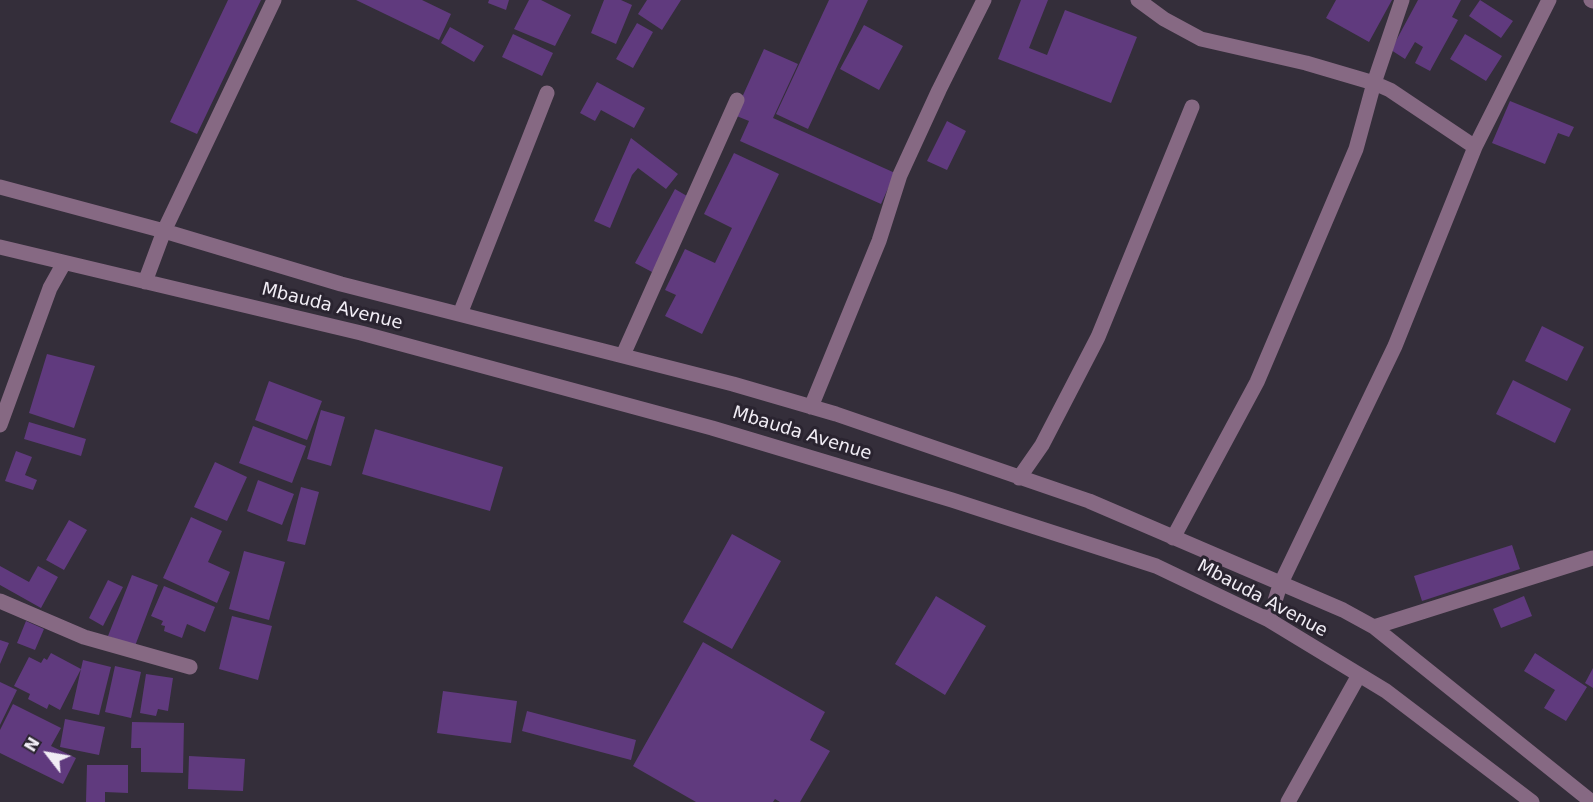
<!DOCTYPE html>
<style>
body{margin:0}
#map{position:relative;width:1593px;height:802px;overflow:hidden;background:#342e3a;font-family:"DejaVu Sans",sans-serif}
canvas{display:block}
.north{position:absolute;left:18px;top:724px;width:60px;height:60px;-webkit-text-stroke:4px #2a2430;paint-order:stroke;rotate:301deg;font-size:16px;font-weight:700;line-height:24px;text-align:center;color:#f1edf5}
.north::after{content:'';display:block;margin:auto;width:21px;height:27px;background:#f1edf5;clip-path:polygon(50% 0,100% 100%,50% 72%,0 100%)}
</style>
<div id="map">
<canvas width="1593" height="802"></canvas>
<div class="north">N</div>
</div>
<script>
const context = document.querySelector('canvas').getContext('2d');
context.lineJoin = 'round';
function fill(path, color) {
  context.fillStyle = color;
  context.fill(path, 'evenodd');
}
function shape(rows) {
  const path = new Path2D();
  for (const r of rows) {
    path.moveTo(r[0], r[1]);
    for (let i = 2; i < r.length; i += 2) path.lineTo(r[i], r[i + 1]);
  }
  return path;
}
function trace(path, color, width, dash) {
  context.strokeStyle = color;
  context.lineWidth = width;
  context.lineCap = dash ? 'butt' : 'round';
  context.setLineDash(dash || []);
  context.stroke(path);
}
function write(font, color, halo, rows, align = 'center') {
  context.font = font + ' "DejaVu Sans",sans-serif';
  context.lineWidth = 6;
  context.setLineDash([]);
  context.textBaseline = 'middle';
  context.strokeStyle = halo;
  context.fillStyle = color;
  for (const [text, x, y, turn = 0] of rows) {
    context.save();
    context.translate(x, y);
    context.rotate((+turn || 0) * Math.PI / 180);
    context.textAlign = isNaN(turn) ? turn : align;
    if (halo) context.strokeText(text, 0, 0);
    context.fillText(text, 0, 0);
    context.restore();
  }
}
fill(shape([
 [228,0,261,0,197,134,170,122],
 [356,0,422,0,451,14,439,40],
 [489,0,509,0,506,10,488,3],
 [529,0,541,0,571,15,555,46,514,29],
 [604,0,621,0,632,5,616,44,591,33],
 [647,0,681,0,662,30,638,14],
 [829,0,868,0,808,129,776,114],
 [1021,0,1048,0,1029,48,1047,55,1065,10,1137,37,1111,103,998,59],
 [1336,0,1392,0,1369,42,1326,18],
 [1418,0,1461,0,1452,17,1458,20,1430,71,1415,63,1423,47,1415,42,1405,59,1391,50],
 [1480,0,1513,21,1501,38,1469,16],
 [637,23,653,32,633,68,616,59],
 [864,25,903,46,879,90,840,69],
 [450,27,484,46,474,62,441,43],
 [513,34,553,53,542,76,502,57],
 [1465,34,1502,56,1486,81,1450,59],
 [764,49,798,64,773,118,895,173,881,204,740,141,749,121,734,115],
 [597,82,645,108,634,128,601,110,595,121,580,113],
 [1510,101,1574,127,1569,137,1558,133,1545,164,1492,143],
 [947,121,966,131,947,170,927,161],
 [631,138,678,174,666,189,638,168,632,175,610,228,594,221],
 [734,153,779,174,702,334,665,316,676,295,665,290,685,249,715,263,732,228,704,214],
 [675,189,692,199,652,272,635,263],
 [1542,326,1584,347,1567,381,1525,361],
 [47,354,95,366,74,428,29,413],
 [1513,380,1571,409,1555,443,1496,414],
 [269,381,322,401,307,440,255,420],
 [321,410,345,417,331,466,307,459],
 [29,422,86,439,81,456,24,439],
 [253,426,306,446,292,483,239,463],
 [375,429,503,467,490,511,362,474],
 [16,451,32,457,25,475,37,480,33,490,5,481],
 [215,462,247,477,227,521,194,507],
 [258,480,294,494,282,525,247,511],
 [301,487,319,492,305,545,287,541],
 [191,517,222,531,208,562,230,572,217,603,163,578],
 [69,520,87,530,64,570,46,560],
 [732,534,781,561,732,649,683,622],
 [1512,545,1520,569,1422,601,1414,576],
 [244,551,285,562,269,620,229,609],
 [0,566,29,582,38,566,58,577,41,608,0,585],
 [132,575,158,585,135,646,108,636],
 [108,580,123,587,103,626,89,618],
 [164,586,215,607,205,632,187,624,182,638,164,631,165,626,161,625,163,621,151,616],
 [936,596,986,626,945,695,895,664],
 [1524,596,1532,616,1501,628,1493,609],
 [232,616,272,626,258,680,219,669],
 [26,621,44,629,35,650,17,643],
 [0,640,9,643,0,664],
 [703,642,825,712,810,740,830,751,800,802,780,802,775,799,773,802,696,802,633,766],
 [51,653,81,669,60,710,49,704,47,709,28,699,30,694,14,686,29,657,41,663,44,658,47,660],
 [1535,653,1587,687,1566,721,1544,708,1555,690,1524,671],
 [83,660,111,667,99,715,72,709],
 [115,666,141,672,131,718,105,712],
 [1593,668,1593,688,1585,683],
 [146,674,173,678,168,711,158,709,156,716,140,713],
 [0,682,17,690,0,725],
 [443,691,517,701,511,743,437,733],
 [13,704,61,728,51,746,76,758,63,784,0,753,0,730],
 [527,711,636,740,631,760,522,731],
 [65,719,105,727,99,755,60,747],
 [132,722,184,723,183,773,141,772,141,748,131,748],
 [189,756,245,759,243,791,188,789],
 [87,765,128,765,128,793,105,792,105,802,86,802]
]), '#603a7e');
trace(shape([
 [1138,0,1164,19,1201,39,1306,63,1374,83,1390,90,1475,147],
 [1591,0,1593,1],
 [0,187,164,231,341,284,733,384,836,414,1089,501,1343,610,1374,627,1592,802],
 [0,247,361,333,712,428,952,500,1156,566,1269,620,1386,691,1532,802],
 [145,282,164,231,274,0],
 [460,314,547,93],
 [623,355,737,100],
 [811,407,879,241,900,175,939,90,984,0],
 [0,425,50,288,64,263],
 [1019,478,1042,445,1098,337,1192,107],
 [1173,538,1257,382,1356,149,1374,83,1402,0],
 [0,601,84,637,190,667],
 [1269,620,1280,585,1395,346,1475,147,1549,0],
 [1374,627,1593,558],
 [1288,802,1359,675]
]), '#866983', 15);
write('18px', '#f1edf5', '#2a2430', [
 ["Mbauda Avenue",332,307,14],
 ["Mbauda Avenue",802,434,17],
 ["Mbauda Avenue",1262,599,28]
]);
</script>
